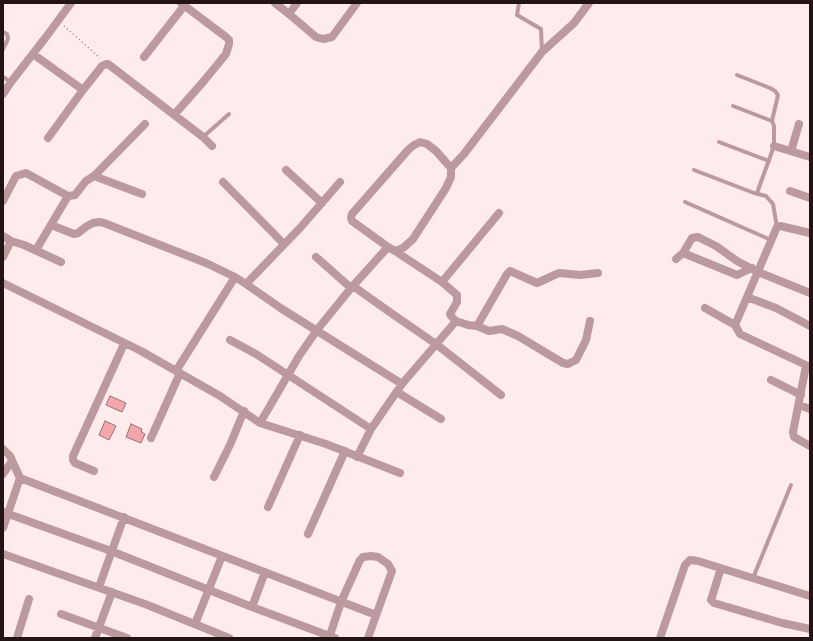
<!DOCTYPE html>
<style>
body{margin:0}
#map{position:relative;width:813px;height:641px;overflow:hidden;background:#feebec;font-family:Manrope,sans-serif}
canvas{display:block}
.frame{position:absolute;inset:0;border:4px solid #221415;pointer-events:none}
</style>
<div id="map">
<canvas width="813" height="641"></canvas>
<div class="frame"></div>
</div>
<script>
const context = document.querySelector('canvas').getContext('2d');
context.lineJoin = 'round';
function fill(path, color) {
  context.fillStyle = color;
  context.fill(path, 'evenodd');
}
function shape(rows) {
  const path = new Path2D();
  for (const r of rows) {
    path.moveTo(r[0], r[1]);
    for (let i = 2; i < r.length; i += 2) path.lineTo(r[i], r[i + 1]);
  }
  return path;
}
function trace(path, color, width, dash) {
  context.strokeStyle = color;
  context.lineWidth = width;
  context.lineCap = dash ? 'butt' : 'round';
  context.setLineDash(dash || []);
  context.stroke(path);
}
const building = shape([
 [110,396,126,403,122,412,106,405,110,396],
 [105,421,116,426,109,440,99,435,105,421],
 [131,424,142,429,141,432,145,434,141,443,126,437,131,424]
]);
fill(building, '#f4a6ad');
trace(building, '#966f72', 1);
trace(shape([
 [64,26,100,58]
]), '#918182', 1.5, [1, 3]);
trace(shape([
 [519,3,517,15,541,29,542,52],
 [3,32,7,34,8,39,3,49],
 [737,75,770,88,775,91,778,95,772,121,774,126,774,146,757,193],
 [3,77,11,82],
 [733,106,772,121],
 [203,137,229,114],
 [719,142,769,161],
 [694,170,754,193,766,196,773,204,777,227],
 [685,202,771,240],
 [753,578,791,485]
]), '#bc999c', 4);
trace(shape([
 [275,3,289,14,297,3],
 [289,14,316,37,323,39,332,37,357,3],
 [33,54,83,90,102,66,106,64,108,64,203,137,212,146],
 [144,57,184,6],
 [3,94,11,82,46,37,71,3],
 [174,115,203,82,226,54,229,44,229,40,226,37,181,3],
 [48,138,83,90],
 [774,146,810,157],
 [791,151,799,124],
 [286,170,322,203],
 [94,176,142,194],
 [223,182,284,244],
 [790,191,810,198],
 [3,201,16,176,26,173,68,196],
 [51,225,74,234,78,233,87,226,93,223,99,222,104,223,206,263,235,277],
 [3,236,11,241,24,245,61,262],
 [388,247,352,221,351,217,352,214,408,150,414,145,420,142,427,144,436,151,451,168],
 [36,250,68,196,75,195,86,181,94,176,145,124],
 [395,251,442,282,457,295,457,302,450,314,451,316,456,321],
 [683,253,737,275,752,268],
 [3,257,11,241],
 [316,257,351,288],
 [676,259,683,253,692,238,698,237,716,246,737,261,758,272,810,293],
 [442,282,499,213],
 [3,283,141,351,220,396,260,423,326,444,400,473],
 [246,284,282,309,402,384],
 [353,286,391,313,436,344,501,395],
 [747,297,776,308,810,326],
 [705,308,735,325,740,334,810,367],
 [735,325,777,227,780,226,810,233],
 [477,326,507,274,510,271,537,283,559,273,580,275,598,273],
 [230,340,256,354,371,429],
 [806,366,793,432,794,437,810,446],
 [176,371,235,277,246,284,300,228,340,182],
 [771,380,801,395],
 [397,392,441,419],
 [799,405,810,409],
 [260,423,299,356,317,330,351,288,388,247,395,251,403,248,413,239,446,188,451,177,451,168,464,154,542,52,574,23,589,3],
 [151,438,180,373],
 [3,449,10,456,20,478,3,528],
 [357,457,371,429,402,384,456,321,468,325,477,326,489,331,502,329,518,336,563,363,568,364,576,360,586,340,590,321],
 [94,471,75,463,73,460,73,456,124,344],
 [3,474,12,461],
 [214,477,230,445,244,411],
 [20,478,376,615],
 [268,507,300,435],
 [3,512,111,551,252,607,335,638],
 [308,534,345,451],
 [3,554,145,604,229,638],
 [721,568,711,600,714,603,782,623,810,629],
 [99,587,124,517],
 [252,607,265,572],
 [61,614,127,638],
 [195,624,222,556],
 [17,638,29,599],
 [95,638,112,592],
 [329,638,341,602,360,560,363,557,371,556,378,557,388,564,392,571,368,638],
 [660,638,685,565,690,560,698,561,810,596]
]), '#bc999c', 8);
</script>
